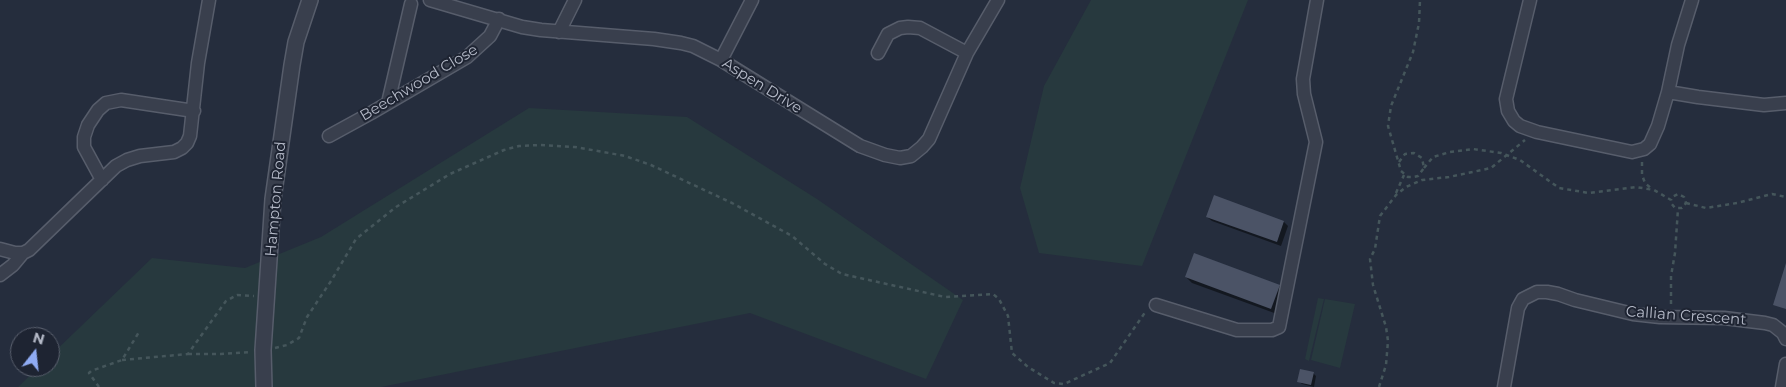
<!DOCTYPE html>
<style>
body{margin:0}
#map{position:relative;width:1786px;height:387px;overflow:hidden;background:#252d3d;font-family:Montserrat,sans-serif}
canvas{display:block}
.north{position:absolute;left:10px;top:327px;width:50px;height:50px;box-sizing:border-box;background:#1e2432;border:1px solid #5a606e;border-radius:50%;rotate:16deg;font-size:14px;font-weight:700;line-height:20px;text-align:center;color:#b5bac8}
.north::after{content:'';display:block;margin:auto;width:18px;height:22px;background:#8fabf3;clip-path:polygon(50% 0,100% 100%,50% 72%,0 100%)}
</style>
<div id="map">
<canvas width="1786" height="387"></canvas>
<div class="north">N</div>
</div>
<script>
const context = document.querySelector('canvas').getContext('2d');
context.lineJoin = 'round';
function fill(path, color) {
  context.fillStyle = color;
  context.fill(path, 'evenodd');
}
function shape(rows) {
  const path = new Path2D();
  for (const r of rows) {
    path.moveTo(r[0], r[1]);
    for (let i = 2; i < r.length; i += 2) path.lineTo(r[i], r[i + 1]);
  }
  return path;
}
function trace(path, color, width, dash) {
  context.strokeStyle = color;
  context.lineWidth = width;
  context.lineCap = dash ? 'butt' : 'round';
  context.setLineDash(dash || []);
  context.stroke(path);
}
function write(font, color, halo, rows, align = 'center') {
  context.font = font + ' Montserrat,sans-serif';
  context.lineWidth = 4;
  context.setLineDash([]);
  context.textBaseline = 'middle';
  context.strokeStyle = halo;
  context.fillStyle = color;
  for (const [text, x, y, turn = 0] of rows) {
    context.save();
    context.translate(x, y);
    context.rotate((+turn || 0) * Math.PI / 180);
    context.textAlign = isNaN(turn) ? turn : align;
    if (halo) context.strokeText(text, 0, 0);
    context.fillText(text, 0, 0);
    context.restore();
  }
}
fill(shape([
 [1091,0,1248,0,1142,266,1039,253,1020,188,1044,86],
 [529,108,687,117,817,199,963,300,926,379,750,313,381,387,18,387,39,367,50,367,50,356,152,258,245,268,321,237],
 [1318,298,1324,299,1309,361,1305,359],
 [1325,299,1355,304,1340,368,1311,360]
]), '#27393e');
fill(shape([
 [1207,217,1284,222,1288,226,1281,246,1212,221],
 [1186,277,1280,286,1285,292,1277,314,1192,283],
 [1313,373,1316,376,1314,387,1302,384,1299,381]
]), '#0007');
fill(shape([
 [1214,195,1284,221,1277,242,1206,217],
 [1194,253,1280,285,1271,309,1185,277],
 [1786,263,1786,309,1773,305],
 [1300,369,1314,372,1311,385,1297,382]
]), '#4b5366');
const minor = shape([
 [430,0,522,27,541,30,654,39,681,43,693,46,721,60,860,146,885,155,900,158,911,156,922,147,929,139,967,53,998,0],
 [1530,0,1506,99,1508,111,1514,121,1520,126,1537,132,1632,152,1644,149,1650,144,1658,126,1668,92,1678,45,1692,0],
 [559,32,575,0],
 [878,53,888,34,900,28,908,27,920,28,967,53],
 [721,60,752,0],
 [1668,92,1698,97,1764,105,1786,103],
 [388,103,411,4],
 [329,136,371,113,467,57,490,36,499,19],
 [102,180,84,147,84,137,88,125,98,110,106,103,121,100,194,111],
 [0,249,15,253,23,253,29,250,116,166,127,160,140,156,174,152,182,148,187,143,190,136,198,63,209,0],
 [0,275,13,265,23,253],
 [1156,305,1237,330,1272,330,1279,327,1316,142,1304,94,1303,79,1317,0],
 [1504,387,1518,308,1523,299,1537,292,1547,292,1558,294,1575,300,1633,314,1660,317,1724,318,1765,323,1773,325,1783,333,1786,339],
 [1782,387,1786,364]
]);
const tertiary = shape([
 [264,387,263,350,273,199,292,65,296,42,310,0]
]);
trace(minor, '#575d6b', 15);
trace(tertiary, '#575d6b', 18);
trace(shape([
 [1399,162,1405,154,1414,153,1422,158,1424,168,1418,176,1413,177,1408,177,1401,171,1388,126,1391,106,1413,52,1419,23,1420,0],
 [1642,162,1642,175,1645,183,1652,189],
 [1424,168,1433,157,1450,152,1473,149,1501,153,1520,160,1559,188,1589,193,1636,187,1654,190,1671,200,1671,203,1675,208,1682,208,1686,203,1684,197,1678,194,1672,197,1671,200],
 [1396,193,1404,175],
 [1686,203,1706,208,1737,203,1772,194,1786,197],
 [1671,304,1671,276,1675,253,1678,209],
 [275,348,287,345,299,338,307,317,331,281,356,239,396,207,450,174,504,150,519,146,540,145,575,147,609,153,625,156,651,165,732,203,792,236,825,264,842,274,945,297,993,294,999,299,1008,316,1012,353,1028,367,1054,383,1064,384,1110,363,1146,311],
 [188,354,221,354,250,352],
 [122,360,188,354,226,301,237,295,254,296],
 [99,387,89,373,91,371,122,360,139,332],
 [1379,387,1386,365,1388,341,1386,327,1373,285,1370,259,1375,249,1380,216,1396,195,1406,187,1422,180,1449,177,1491,168,1525,140]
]), '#45565b', 2.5, [4, 4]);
trace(minor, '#393f4d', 12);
trace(tertiary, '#393f4d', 15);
write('15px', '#b5bac8', '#1e2432', [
 ["Beechwood Close",419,83,-31],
 ["Aspen Drive",762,86,32],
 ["Hampton Road",276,199,-85],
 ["Callian Crescent",1686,316,4]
]);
</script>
